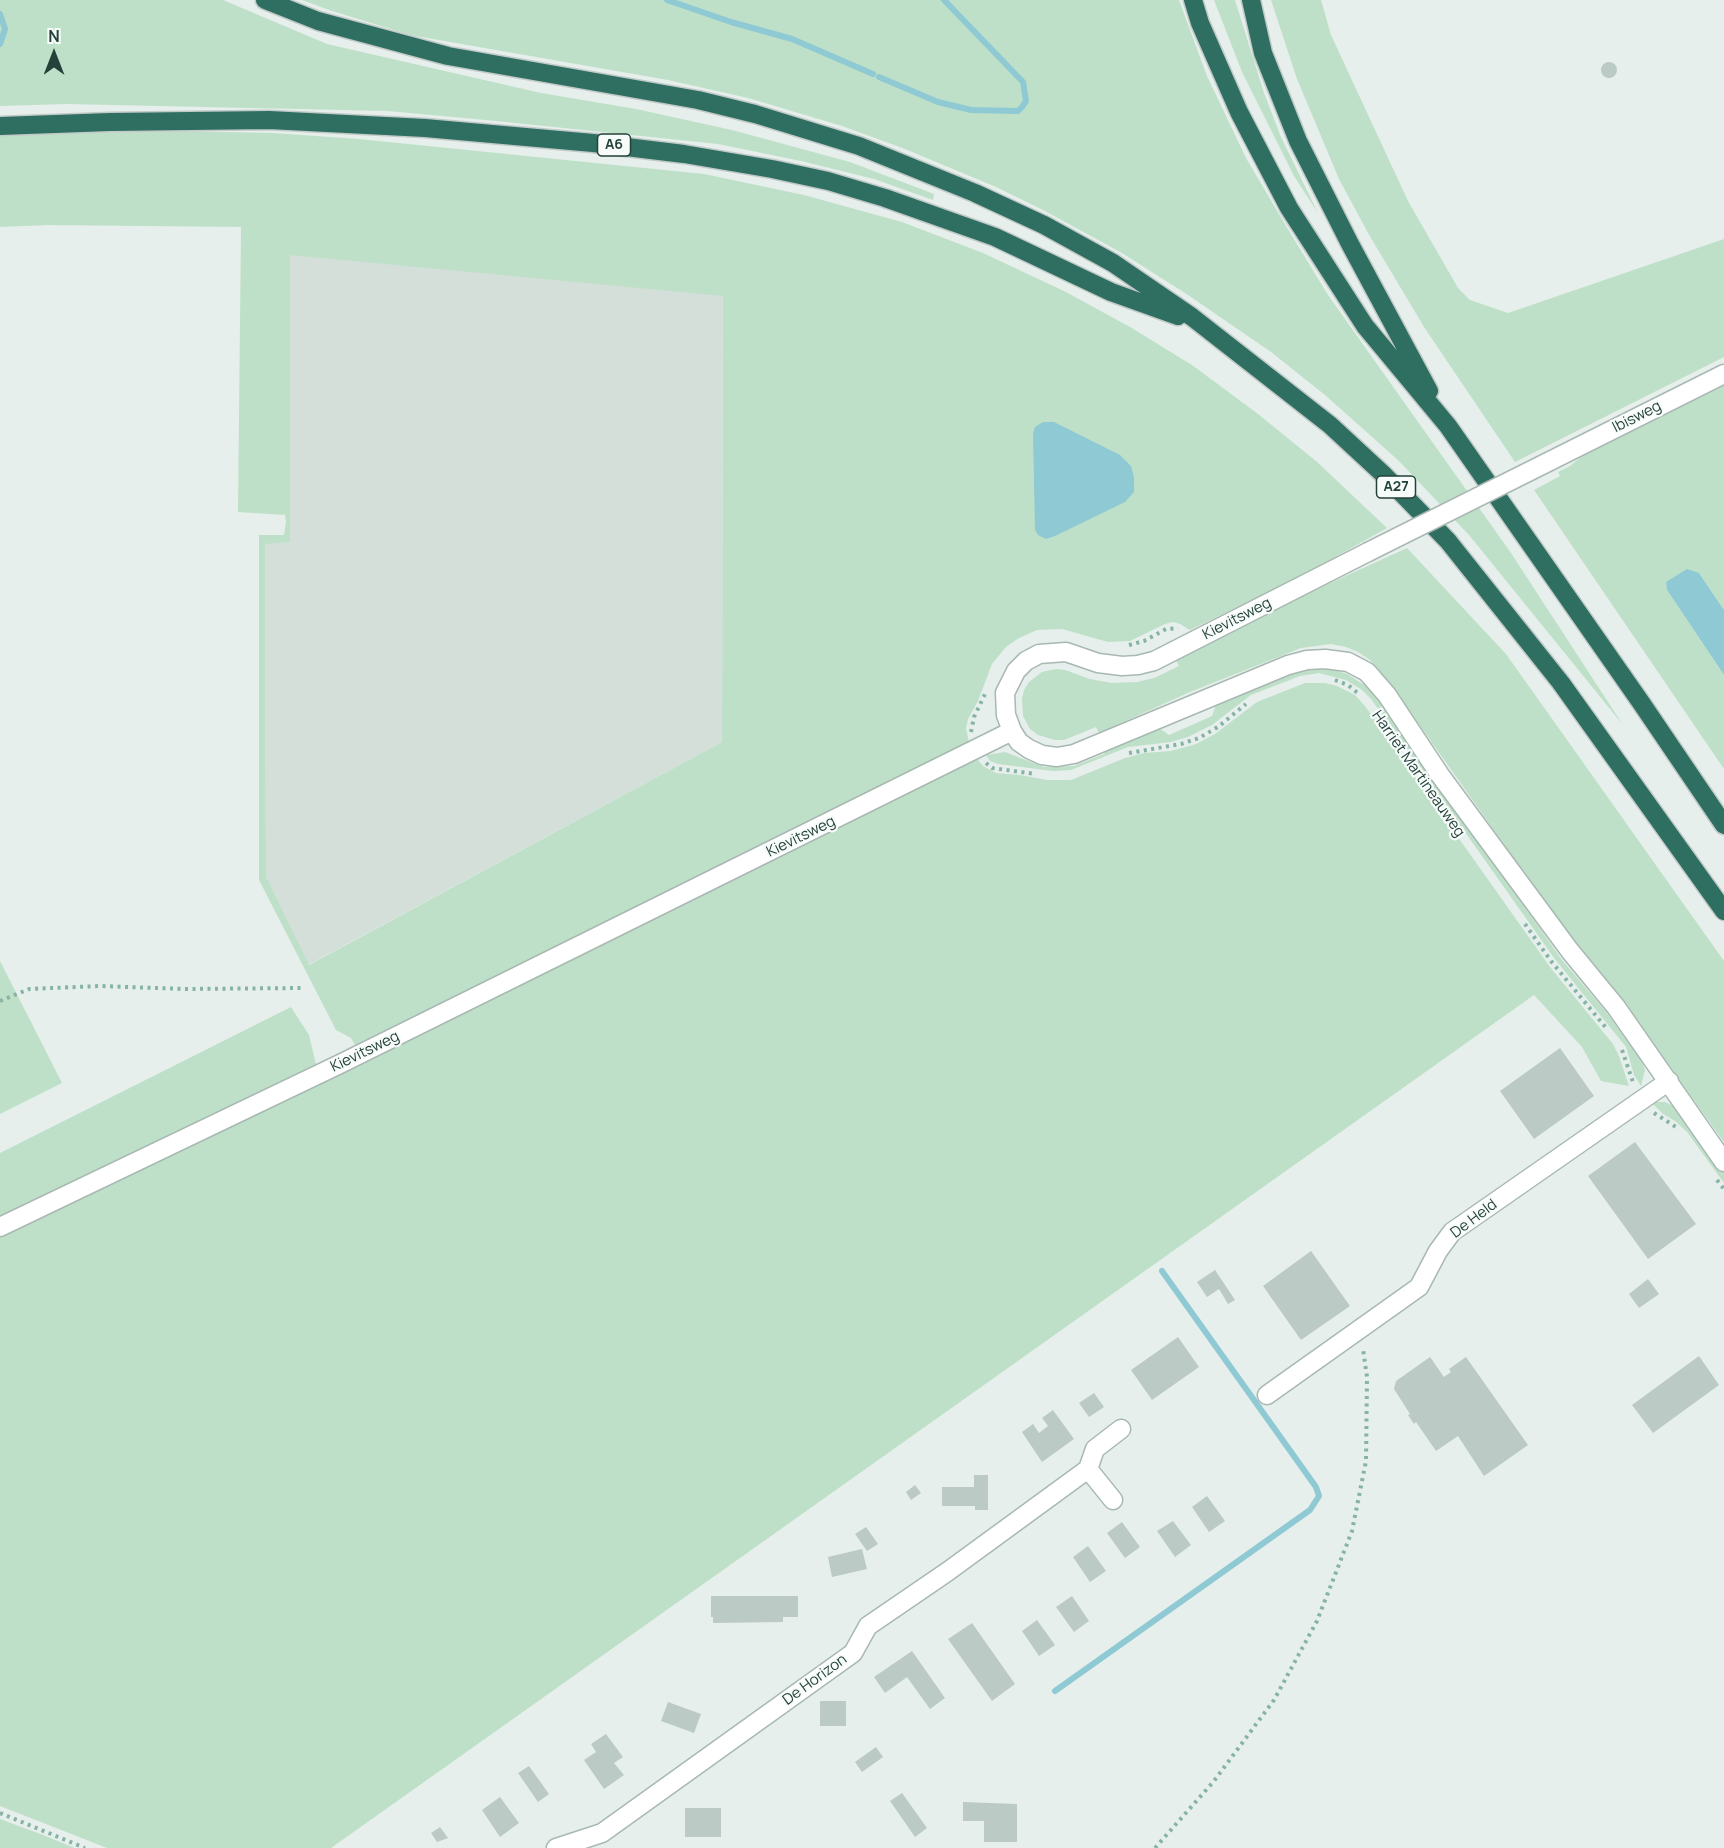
<!DOCTYPE html>
<style>
body{margin:0}
#map{position:relative;width:1724px;height:1848px;overflow:hidden;background:#e6efeb;font-family:Manrope,sans-serif}
canvas{display:block}
.north{position:absolute;left:24px;top:24px;width:60px;height:60px;-webkit-text-stroke:4px #f7fbf9;paint-order:stroke;rotate:0deg;font-size:16px;font-weight:700;line-height:24px;text-align:center;color:#24423a}
.north::after{content:'';display:block;margin:auto;width:21px;height:27px;background:#24423a;clip-path:polygon(50% 0,100% 100%,50% 72%,0 100%)}
</style>
<div id="map">
<canvas width="1724" height="1848"></canvas>
<div class="north">N</div>
</div>
<script>
const context = document.querySelector('canvas').getContext('2d');
context.lineJoin = 'round';
function fill(path, color) {
  context.fillStyle = color;
  context.fill(path, 'evenodd');
}
function shape(rows) {
  const path = new Path2D();
  for (const r of rows) {
    if (r.length === 3) {
      path.moveTo(r[0] + r[2], r[1]);
      path.arc(r[0], r[1], r[2], 0, 2 * Math.PI);
      continue;
    }
    path.moveTo(r[0], r[1]);
    for (let i = 2; i < r.length; i += 2) path.lineTo(r[i], r[i + 1]);
  }
  return path;
}
function trace(path, color, width, dash) {
  context.strokeStyle = color;
  context.lineWidth = width;
  context.lineCap = dash ? 'butt' : 'round';
  context.setLineDash(dash || []);
  context.stroke(path);
}
function write(font, color, halo, rows, align = 'center') {
  context.font = font + ' Manrope,sans-serif';
  context.lineWidth = 4.5;
  context.setLineDash([]);
  context.textBaseline = 'middle';
  context.strokeStyle = halo;
  context.fillStyle = color;
  for (const [text, x, y, turn = 0] of rows) {
    context.save();
    context.translate(x, y);
    context.rotate((+turn || 0) * Math.PI / 180);
    context.textAlign = isNaN(turn) ? turn : align;
    if (halo) context.strokeText(text, 0, 0);
    context.fillText(text, 0, 0);
    context.restore();
  }
}
fill(shape([
 [290,254,723,295,722,742,308,965,266,876,265,543,290,542]
]), '#d4dfda');
fill(shape([
 [0,0,223,0,327,44,541,93,636,109,732,130,850,162,934,194,933,200,874,179,801,161,718,144,496,121,388,111,67,104,0,106],
 [302,0,1179,0,1207,76,1246,158,1286,226,1328,295,1511,553,1623,725,1469,535,1399,461,1325,395,1271,352,1188,295,1122,253,1043,210,996,187,905,149,842,126,748,98,668,80,410,35,329,10],
 [1214,0,1235,0,1264,93,1281,137,1318,213,1294,176,1242,72],
 [1271,0,1321,0,1331,35,1408,201,1458,288,1470,300,1508,313,1724,239,1724,357,1515,462,1424,327,1368,233,1339,179,1297,79],
 [181,131,273,133,359,139,704,174,804,195,902,222,983,253,1066,292,1130,327,1192,365,1258,414,1316,461,1387,528,1296,579,1190,630,1180,624,1173,622,1165,624,1130,641,1108,642,1062,629,1037,630,1019,638,1006,647,992,664,978,701,968,719,966,728,969,742,606,923,355,1045,351,1038,336,1030,259,880,259,535,284,535,286,522,285,515,238,512,241,227,47,225,0,227,0,134],
 [290,255,723,296,722,742,309,965,266,876,265,544,290,542],
 [1724,384,1724,610,1699,573,1666,582,1667,590,1724,675,1724,769,1534,490,1560,476,1558,472,1570,466,1581,457],
 [1407,548,1506,654,1724,961,1724,1142,1620,998,1581,953,1391,685,1370,660,1358,652,1346,647,1331,644,1301,648,1190,692,1099,733,1096,727,1064,740,1055,740,1038,735,1030,729,1023,716,1022,699,1024,690,1029,682,1042,672,1056,669,1065,670,1090,679,1112,683,1137,682,1154,678,1179,666,1176,660,1289,602],
 [1309,668,1328,668,1347,674,1366,686,1378,699,1562,960,1607,1013,1641,1059,1645,1070,1641,1086,1634,1075,1626,1047,1554,958,1371,699,1362,690,1346,680,1319,673,1300,676,1251,695,1212,725,1188,737,1171,742,1128,747,1071,770,1053,771,998,764,990,761,986,755,1005,752,1044,767,1074,766,1104,754,1107,749,1158,727,1169,735,1212,716,1217,702,1289,673],
 [1305,683,1325,683,1337,686,1355,695,1365,706,1550,967,1613,1044,1619,1056,1629,1086,1601,1081,1582,1047,1534,995,331,1848,107,1848,0,1806,0,1237,614,939,977,759,983,766,996,773,1020,775,1047,780,1071,780,1125,758,1144,753,1171,751,1196,744,1215,734,1257,702],
 [0,961,62,1083,0,1114],
 [291,1007,309,1035,316,1064,0,1216,0,1153],
 [1656,1102,1665,1102,1674,1106,1724,1173,1724,1183,1687,1132,1675,1121,1663,1114,1653,1104],
 [0,1819,43,1835,75,1848,0,1848]
]), '#bfe0c8');
fill(shape([
 [1043,422,1054,422,1120,455,1131,466,1134,478,1134,492,1125,502,1055,536,1046,539,1038,535,1035,530,1033,434,1035,427],
 [1687,569,1699,573,1724,610,1724,675,1667,590,1666,582]
]), '#8ec9d4');
trace(shape([
 [667,0,731,22,792,39,873,74],
 [0,14,5,29,0,44],
 [879,77,938,102,971,110,1018,111,1022,107,1026,101,1023,82,944,0],
 [1055,1691,1310,1510,1319,1496,1316,1487,1162,1271]
]), '#8ec9d4', 6);
fill(shape([
 [1609,70,8],
 [1560,1048,1594,1096,1534,1139,1500,1091],
 [1635,1142,1696,1224,1648,1259,1588,1176],
 [1311,1251,1350,1306,1301,1340,1263,1286],
 [1215,1270,1235,1300,1228,1304,1219,1289,1207,1297,1197,1282],
 [1648,1279,1659,1294,1639,1308,1629,1294],
 [1178,1337,1199,1367,1152,1400,1131,1370],
 [1699,1356,1719,1385,1653,1433,1632,1405],
 [1430,1357,1444,1377,1451,1372,1449,1369,1466,1357,1528,1445,1484,1476,1458,1436,1436,1451,1416,1422,1414,1424,1408,1415,1410,1414,1394,1389,1396,1381],
 [1094,1393,1104,1407,1089,1417,1079,1403],
 [1053,1410,1074,1439,1042,1462,1022,1432,1033,1424,1039,1433,1048,1426,1042,1418],
 [974,1475,988,1475,988,1510,975,1510,975,1506,942,1506,942,1487,974,1487],
 [915,1485,921,1493,911,1500,906,1492],
 [1207,1496,1225,1521,1209,1532,1192,1507],
 [1173,1521,1191,1545,1175,1557,1157,1531],
 [1122,1522,1140,1547,1125,1558,1107,1533],
 [866,1527,878,1544,867,1551,855,1534],
 [1088,1546,1106,1571,1090,1582,1073,1557],
 [862,1549,867,1569,832,1577,828,1557],
 [711,1596,798,1596,798,1617,783,1617,783,1622,713,1623,713,1617,711,1617],
 [1072,1596,1089,1621,1074,1632,1056,1607],
 [1037,1620,1055,1645,1039,1656,1022,1631],
 [972,1623,1015,1684,992,1701,948,1639],
 [912,1651,945,1698,930,1709,907,1677,885,1693,874,1677],
 [820,1701,846,1701,846,1726,820,1726],
 [668,1702,701,1714,694,1733,661,1721],
 [606,1734,623,1757,614,1763,624,1775,604,1789,584,1760,596,1752,591,1744],
 [876,1747,883,1757,862,1772,855,1762],
 [529,1766,549,1794,538,1802,518,1773],
 [902,1793,927,1828,915,1837,890,1801],
 [500,1797,519,1823,500,1837,482,1810],
 [963,1802,1017,1804,1017,1842,984,1842,984,1821,963,1821],
 [685,1808,721,1808,721,1837,685,1837],
 [440,1827,448,1838,437,1842,431,1833]
]), '#bbcac4');
const minor = shape([
 [1550,461,1724,374],
 [1368,552,1154,661,1138,665,1122,666,1098,663,1066,652,1039,654,1026,661,1016,671,1005,693,1006,715,1012,731,1019,742,1029,749,1042,755,1057,757,1074,754,1288,665,1307,660,1325,659,1348,662,1367,672,1387,695,1440,775,1570,951,1616,1007,1724,1162],
 [0,1227,340,1064,1012,731],
 [1267,1395,1419,1287,1438,1251,1452,1232,1669,1081],
 [1088,1469,1113,1500],
 [556,1848,602,1833,853,1653,868,1626,947,1572,1088,1469,1095,1449,1121,1429]
]);
const highway = shape([
 [265,0,318,21,448,56,698,100,755,114,859,146,975,193,1044,225,1113,263,1192,317,1330,425,1383,474,1448,541,1561,683,1724,911],
 [1193,0,1200,23,1239,112,1289,208,1365,326,1448,426,1642,704,1724,825],
 [1251,0,1263,53,1298,141,1350,244,1429,391],
 [0,126,110,122,269,120,425,128,593,143,684,154,772,169,828,181,885,198,995,237,1111,292,1178,316]
]);
trace(minor, '#a8b8b2', 21);
trace(highway, '#c2cac8', 21);
trace(shape([
 [1129,645,1144,641,1166,629,1178,628],
 [1335,680,1348,685,1359,694],
 [971,732,974,717,986,692],
 [1129,753,1181,744,1199,738,1218,727,1246,704],
 [986,763,992,768,1036,774],
 [1525,924,1551,961,1607,1029],
 [0,1001,29,989,100,986,185,989,303,988],
 [1622,1050,1634,1085],
 [1654,1113,1676,1127],
 [1717,1180,1724,1189],
 [0,1813,85,1848],
 [1155,1848,1214,1781,1274,1700,1317,1621,1352,1531,1366,1461,1367,1377,1363,1349]
]), '#86b3a5', 4, [3, 4.5]);
trace(minor, '#fff', 18);
trace(highway, '#2f6f62', 18);
const minorBridge = shape([
 [1368,552,1550,461]
]);
trace(minorBridge, '#a8b8b2', 21, []);
trace(minorBridge, '#fff', 18);
for (const [x, y, w] of [
 [614,145,33],
 [1396,487,39]
]) {
  const box = new Path2D();
  box.roundRect(x - w / 2, y - 11, w, 22, 4.5);
  context.fillStyle = '#f7fbf9';
  context.fill(box);
  trace(box, '#24423a', 1.5);
}
write('bold 14px', '#24423a', null, [
 ["A6",614,145],
 ["A27",1396,487]
]);
write('15px', '#24423a', '#f7fbf9', [
 ["Ibisweg",1637,417,-27],
 ["Kievitsweg",1237,619,-27],
 ["Harriet Martineauweg",1418,774,55],
 ["Kievitsweg",801,837,-26],
 ["Kievitsweg",365,1052,-26],
 ["De Held",1474,1219,-37],
 ["De Horizon",815,1680,-36]
]);
</script>
